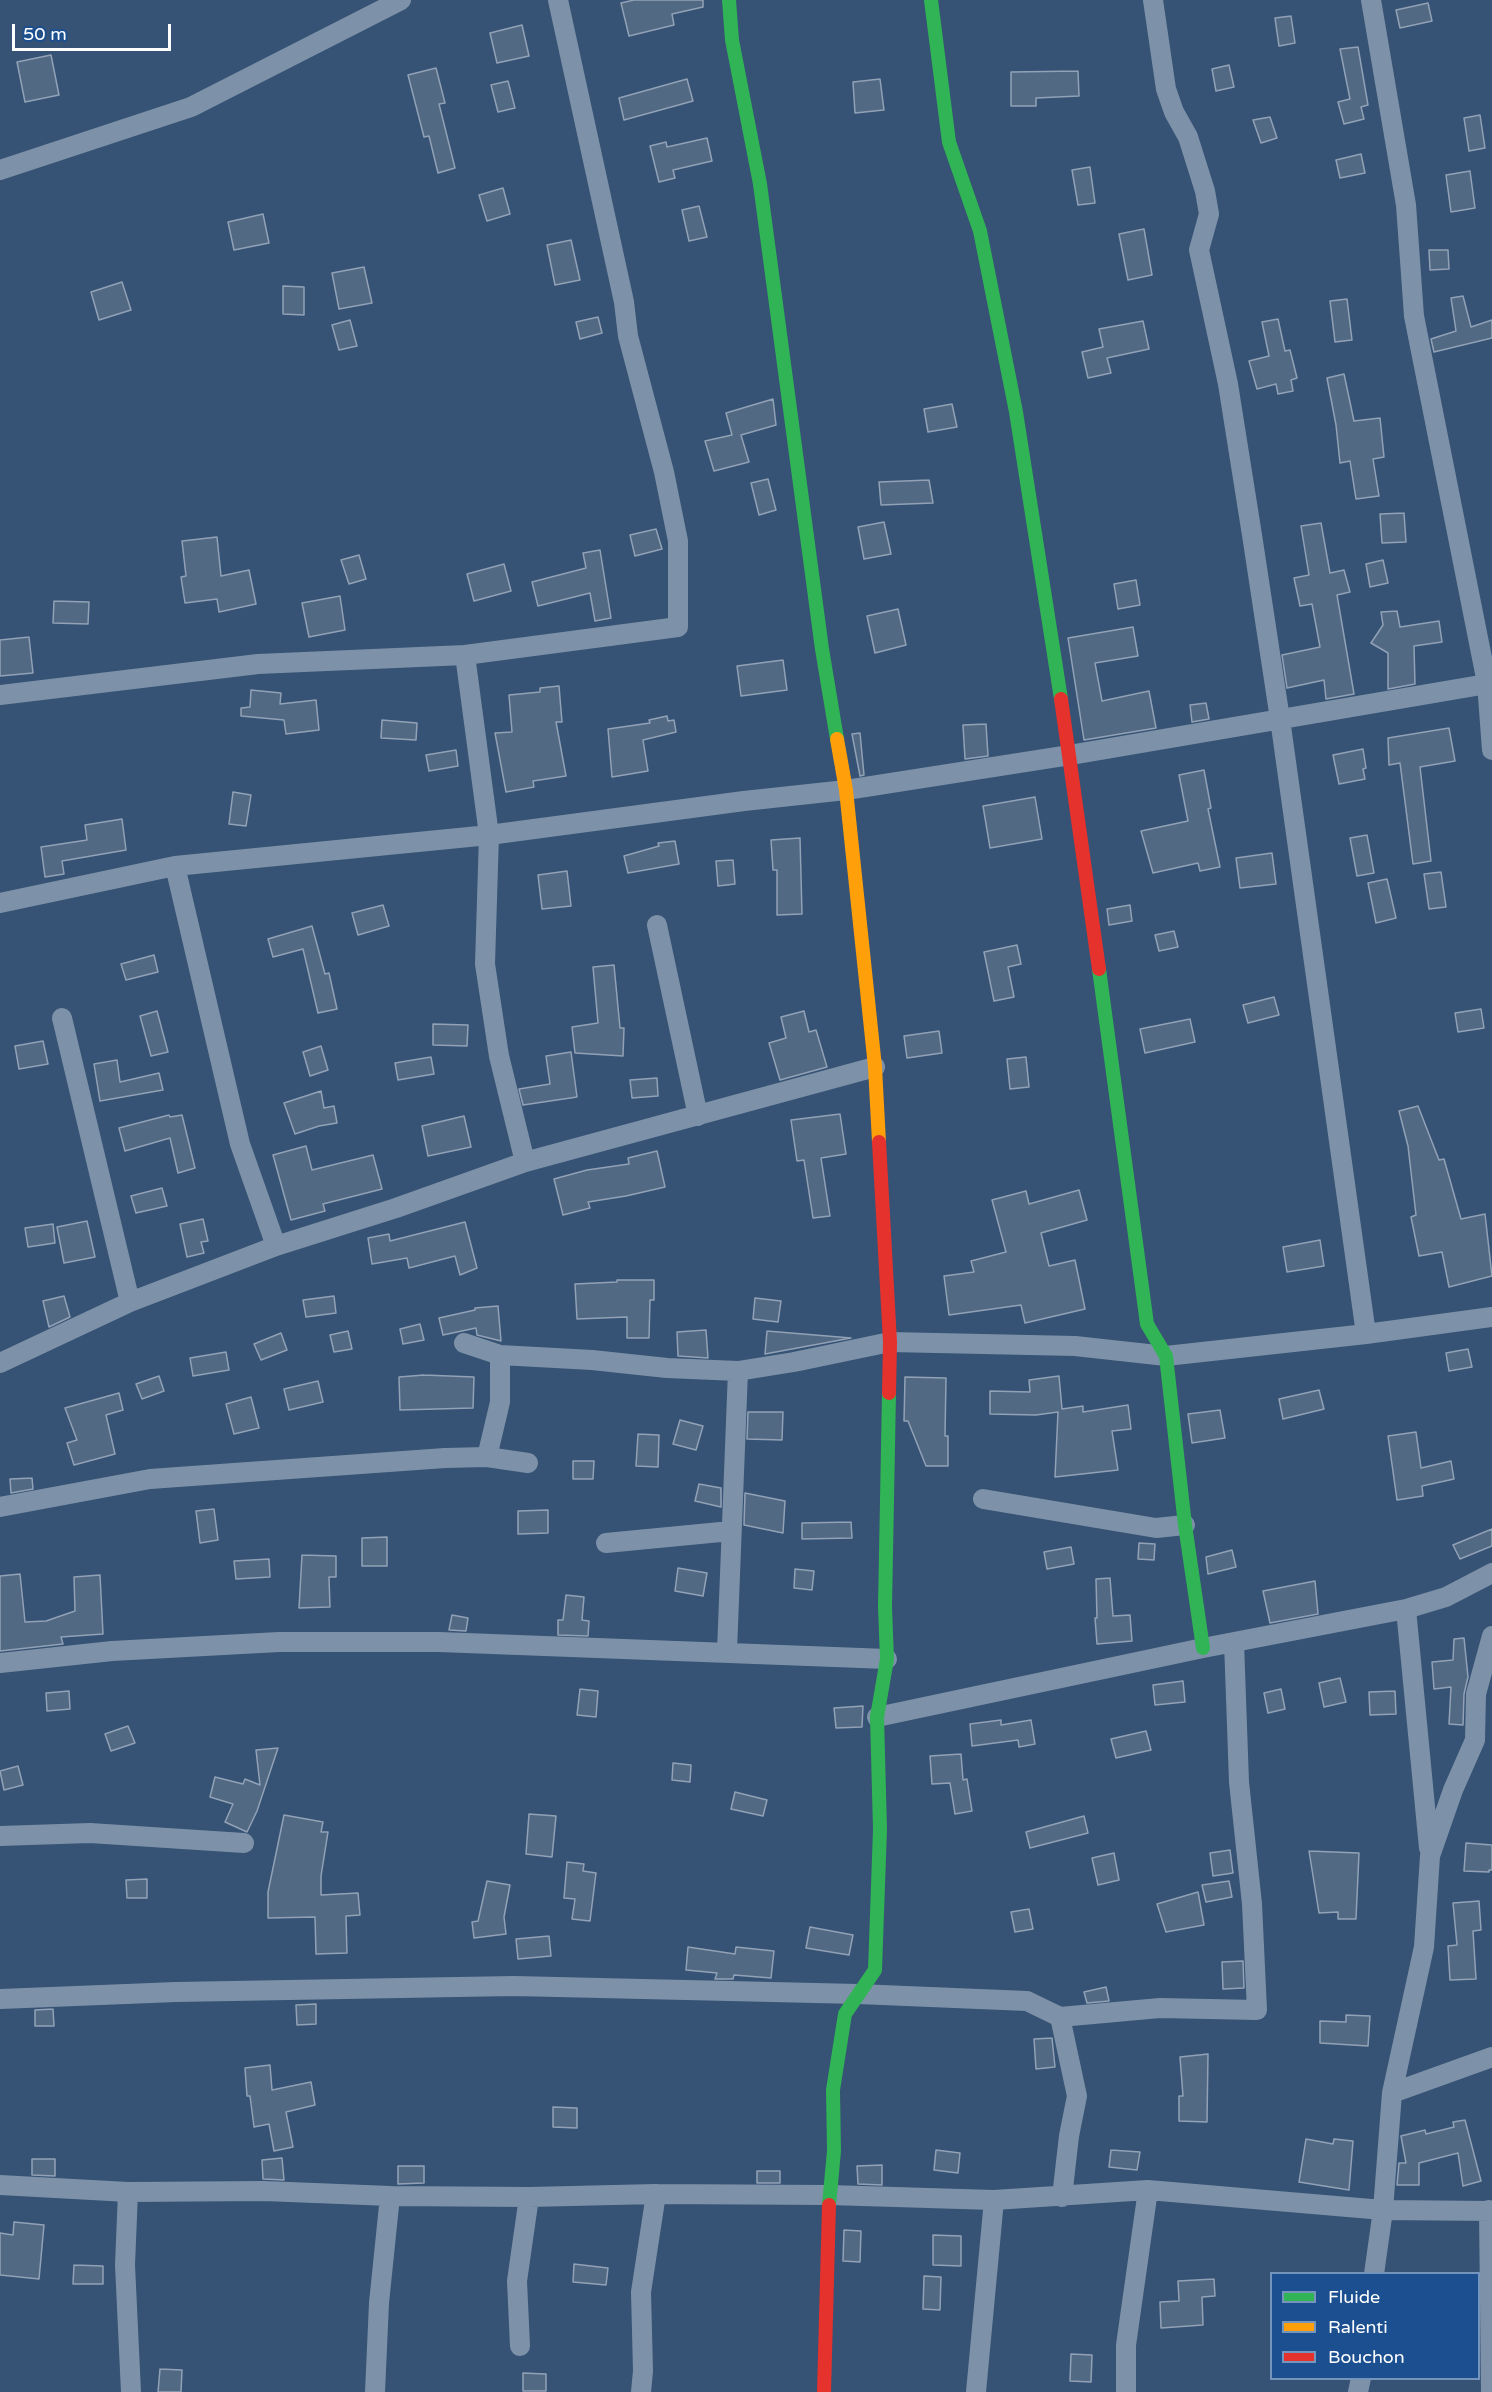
<!DOCTYPE html>
<style>
body{margin:0}
#map{position:relative;width:1492px;height:2392px;overflow:hidden;background:#365274;font-family:"Varela Round",sans-serif}
canvas{display:block}
.legend{position:absolute;left:1270px;top:2272px;width:210px;height:108px;box-sizing:border-box;background:#1b4f8f;border:2px solid #7695bc;margin:0;padding:8px 10px;list-style:none;font-size:18px;color:#fff}
.legend li{display:flex;align-items:center;gap:12px;height:30px}
.legend b{width:30px;border:2px solid #7695bc}
.scale{position:absolute;left:12px;top:24px;width:159px;height:27px;box-sizing:border-box;border:3px solid #fff;border-top:0;padding-left:8px;font-size:18px;line-height:21px;white-space:nowrap;color:#fff;-webkit-text-stroke:4px #1b4f8f;paint-order:stroke}
</style>
<div id="map">
<canvas width="1492" height="2392"></canvas>
<ul class="legend">
<li><b style="height:8px;background:#30b455"></b>Fluide</li>
<li><b style="height:8px;background:#ff9f0a"></b>Ralenti</li>
<li><b style="height:8px;background:#e5322d"></b>Bouchon</li>
</ul>
<div class="scale">50 m</div>
</div>
<script>
const context = document.querySelector('canvas').getContext('2d');
context.lineJoin = 'round';
function fill(path, color) {
  context.fillStyle = color;
  context.fill(path, 'evenodd');
}
function shape(rows) {
  const path = new Path2D();
  for (const r of rows) {
    path.moveTo(r[0], r[1]);
    for (let i = 2; i < r.length; i += 2) path.lineTo(r[i], r[i + 1]);
  }
  return path;
}
function trace(path, color, width, dash) {
  context.strokeStyle = color;
  context.lineWidth = width;
  context.lineCap = dash ? 'butt' : 'round';
  context.setLineDash(dash || []);
  context.stroke(path);
}
const building = shape([
 [634,0,703,0,703,7,672,14,674,25,629,36,621,3,634,0],
 [1428,3,1432,21,1400,28,1396,10,1428,3],
 [1291,16,1295,43,1279,46,1275,18,1291,16],
 [522,25,529,56,497,63,490,33,522,25],
 [1358,47,1368,105,1361,107,1364,119,1344,124,1338,102,1350,99,1340,49,1358,47],
 [51,55,59,95,25,102,17,62,51,55],
 [1229,65,1234,87,1216,91,1212,69,1229,65],
 [436,68,445,103,439,104,455,168,438,173,429,136,424,137,408,75,436,68],
 [1078,71,1079,96,1036,98,1036,106,1011,106,1011,72,1078,71],
 [687,79,693,101,624,120,619,98,687,79],
 [880,79,884,110,855,113,853,82,880,79],
 [508,81,515,108,498,112,491,85,508,81],
 [1480,115,1485,148,1469,151,1464,118,1480,115],
 [1270,117,1277,138,1261,143,1253,120,1270,117],
 [707,138,712,161,673,170,675,178,659,182,650,146,666,142,667,147,707,138],
 [1361,154,1365,173,1340,178,1336,160,1361,154],
 [1090,167,1095,203,1078,205,1072,170,1090,167],
 [1470,171,1475,208,1451,212,1446,175,1470,171],
 [503,188,510,214,487,221,479,195,503,188],
 [699,206,707,237,689,241,682,210,699,206],
 [263,214,269,243,234,250,228,222,263,214],
 [1144,229,1152,275,1128,280,1119,234,1144,229],
 [571,240,580,280,555,285,547,245,571,240],
 [1429,250,1448,250,1449,269,1430,270,1429,250],
 [364,267,372,303,339,309,332,273,364,267],
 [122,282,131,310,99,320,91,292,122,282],
 [283,286,304,287,304,315,283,314,283,286],
 [1463,296,1471,327,1492,320,1492,338,1434,352,1431,339,1456,331,1451,298,1463,296],
 [1347,299,1352,340,1335,342,1330,301,1347,299],
 [598,317,602,333,580,339,576,322,598,317],
 [1278,319,1285,351,1290,350,1297,378,1291,380,1293,391,1278,394,1276,384,1257,389,1249,361,1269,356,1262,322,1278,319],
 [350,320,357,346,339,350,332,325,350,320],
 [1143,321,1149,349,1107,358,1111,373,1088,378,1082,352,1103,347,1099,329,1143,321],
 [1344,374,1354,421,1380,418,1384,457,1373,459,1379,496,1356,499,1350,461,1340,463,1336,425,1327,378,1344,374],
 [773,399,776,425,741,435,749,462,714,471,705,441,732,435,726,413,773,399],
 [952,404,957,427,928,432,924,409,952,404],
 [768,479,776,510,759,515,751,483,768,479],
 [929,480,933,503,881,505,879,482,929,480],
 [1404,513,1406,542,1382,543,1380,514,1404,513],
 [884,522,891,554,864,559,858,527,884,522],
 [1321,523,1330,573,1344,570,1350,592,1337,595,1354,694,1326,699,1324,680,1287,688,1282,655,1320,647,1312,604,1300,606,1294,578,1309,575,1301,526,1321,523],
 [656,529,662,549,635,556,630,535,656,529],
 [217,537,221,576,249,570,256,604,219,612,217,599,185,603,181,577,186,576,182,541,217,537],
 [600,550,611,618,595,621,590,593,538,606,532,582,586,568,583,553,600,550],
 [359,555,366,579,349,584,341,560,359,555],
 [1383,560,1388,583,1370,587,1366,564,1383,560],
 [504,564,511,591,474,601,467,574,504,564],
 [1136,580,1140,605,1118,609,1114,584,1136,580],
 [340,596,345,630,309,637,302,603,340,596],
 [54,601,89,602,88,624,53,623,54,601],
 [898,609,906,645,875,653,867,616,898,609],
 [1397,611,1400,627,1439,621,1442,642,1414,646,1415,684,1388,689,1388,653,1371,643,1383,625,1381,612,1397,611],
 [1133,627,1138,656,1095,663,1102,701,1149,691,1156,728,1084,740,1068,638,1133,627],
 [29,637,33,673,0,676,0,640,29,637],
 [783,660,787,690,741,696,737,666,783,660],
 [559,686,562,722,556,722,566,776,533,781,534,787,506,792,495,733,512,732,509,695,540,692,540,688,559,686],
 [251,690,281,693,280,704,316,700,319,730,286,734,284,720,241,716,241,708,250,707,251,690],
 [1206,703,1209,719,1192,722,1190,705,1206,703],
 [667,716,668,721,674,720,676,732,643,740,648,771,612,777,608,729,650,723,649,720,667,716],
 [382,720,417,723,416,740,381,738,382,720],
 [986,724,988,756,965,759,963,725,986,724],
 [1449,728,1455,761,1420,767,1431,861,1413,864,1400,763,1389,765,1388,738,1449,728],
 [860,733,864,775,860,776,852,734,860,733],
 [1363,749,1366,768,1363,769,1365,779,1339,784,1333,755,1363,749],
 [456,750,458,766,429,771,426,755,456,750],
 [1204,770,1211,808,1208,809,1220,867,1200,871,1198,863,1153,873,1141,831,1188,821,1179,775,1204,770],
 [233,792,251,795,246,826,229,824,233,792],
 [1035,797,1042,839,990,848,983,806,1035,797],
 [122,819,126,850,62,861,64,874,45,877,41,847,87,840,85,825,122,819],
 [1367,835,1374,873,1357,876,1350,838,1367,835],
 [800,838,802,914,777,915,777,870,773,870,771,840,800,838],
 [675,841,679,864,628,873,624,856,659,846,658,843,675,841],
 [1272,853,1276,884,1240,888,1236,858,1272,853],
 [733,860,735,884,718,886,716,861,733,860],
 [567,871,571,906,542,909,538,875,567,871],
 [1441,872,1446,907,1429,909,1424,874,1441,872],
 [1387,879,1396,918,1376,923,1368,883,1387,879],
 [383,905,389,926,358,935,352,913,383,905],
 [1130,905,1132,921,1109,925,1107,909,1130,905],
 [312,926,325,974,329,973,337,1009,318,1013,303,949,273,957,268,939,312,926],
 [1174,931,1178,947,1159,951,1155,935,1174,931],
 [1017,945,1021,964,1008,967,1014,997,994,1001,984,952,1017,945],
 [154,955,158,972,126,980,121,964,154,955],
 [614,965,620,1028,624,1028,623,1056,575,1053,572,1027,598,1023,593,967,614,965],
 [1274,997,1279,1015,1248,1023,1243,1005,1274,997],
 [1481,1009,1484,1028,1458,1032,1455,1013,1481,1009],
 [157,1011,168,1052,151,1056,140,1016,157,1011],
 [804,1011,809,1032,816,1030,827,1067,780,1080,769,1043,786,1038,781,1017,804,1011],
 [1190,1019,1195,1042,1145,1053,1140,1029,1190,1019],
 [433,1024,468,1025,467,1046,433,1045,433,1024],
 [939,1031,942,1053,907,1058,904,1036,939,1031],
 [43,1041,48,1064,19,1069,15,1046,43,1041],
 [321,1046,328,1070,310,1076,303,1052,321,1046],
 [571,1052,577,1097,523,1105,519,1089,550,1084,546,1056,571,1052],
 [431,1057,434,1074,398,1080,395,1063,431,1057],
 [1026,1057,1029,1087,1010,1089,1007,1059,1026,1057],
 [117,1060,120,1082,159,1073,163,1090,100,1101,94,1064,117,1060],
 [657,1078,658,1096,632,1098,630,1080,657,1078],
 [321,1091,324,1108,334,1106,337,1123,319,1126,295,1134,284,1103,321,1091],
 [1418,1106,1439,1160,1444,1159,1461,1219,1485,1214,1492,1276,1449,1287,1442,1252,1419,1256,1411,1217,1416,1215,1408,1146,1399,1111,1418,1106],
 [840,1114,846,1154,821,1158,830,1216,813,1218,804,1160,797,1161,791,1120,840,1114],
 [169,1115,170,1117,182,1115,195,1168,178,1173,170,1138,125,1151,119,1128,169,1115],
 [464,1116,471,1147,428,1156,422,1126,464,1116],
 [306,1146,312,1170,373,1155,382,1189,323,1204,325,1211,291,1220,273,1155,306,1146],
 [657,1151,665,1187,626,1196,588,1202,590,1208,563,1215,554,1179,587,1170,629,1164,628,1158,657,1151],
 [162,1188,167,1206,136,1213,131,1196,162,1188],
 [1079,1190,1087,1220,1041,1233,1049,1266,1075,1260,1085,1309,1025,1323,1021,1305,949,1315,944,1276,974,1272,971,1261,1006,1252,992,1200,1026,1191,1029,1204,1079,1190],
 [203,1219,208,1241,201,1242,204,1253,187,1257,180,1224,203,1219],
 [87,1221,95,1257,64,1263,57,1227,87,1221],
 [465,1222,477,1268,460,1275,455,1256,409,1268,407,1258,372,1264,368,1238,389,1234,390,1241,465,1222],
 [53,1224,55,1243,28,1247,25,1228,53,1224],
 [1320,1240,1324,1266,1287,1272,1283,1247,1320,1240],
 [617,1280,654,1280,654,1300,650,1300,649,1338,627,1338,627,1317,577,1319,575,1284,617,1282,617,1280],
 [64,1296,70,1317,49,1327,43,1301,64,1296],
 [334,1296,336,1313,306,1317,303,1300,334,1296],
 [755,1298,781,1301,778,1322,753,1319,755,1298],
 [498,1306,501,1341,477,1335,476,1328,443,1335,439,1318,475,1310,475,1308,498,1306],
 [420,1324,424,1340,403,1344,400,1329,420,1324],
 [706,1330,708,1358,678,1356,677,1332,706,1330],
 [348,1331,352,1349,334,1352,330,1335,348,1331],
 [767,1331,851,1338,765,1354,767,1331],
 [281,1333,287,1350,261,1360,254,1344,281,1333],
 [1468,1349,1472,1367,1449,1371,1446,1353,1468,1349],
 [226,1352,229,1370,193,1376,190,1358,226,1352],
 [424,1375,474,1377,473,1408,400,1410,399,1377,424,1375],
 [159,1376,164,1391,142,1399,136,1384,159,1376],
 [1059,1376,1062,1409,1083,1406,1083,1412,1128,1405,1131,1429,1112,1431,1118,1470,1055,1477,1058,1412,1036,1415,990,1414,990,1391,1030,1392,1029,1380,1059,1376],
 [905,1377,946,1378,945,1436,948,1436,948,1466,926,1466,908,1421,904,1421,905,1377],
 [318,1381,323,1402,289,1410,284,1389,318,1381],
 [1319,1390,1324,1409,1283,1419,1279,1399,1319,1390],
 [119,1393,123,1410,106,1415,115,1454,74,1465,67,1443,77,1440,65,1408,119,1393],
 [251,1397,259,1428,234,1434,226,1404,251,1397],
 [1220,1410,1225,1438,1192,1443,1188,1414,1220,1410],
 [748,1412,783,1412,782,1440,747,1439,748,1412],
 [680,1420,703,1426,696,1450,673,1444,680,1420],
 [1416,1432,1421,1468,1451,1461,1454,1479,1422,1486,1423,1496,1397,1500,1388,1436,1416,1432],
 [638,1434,659,1435,658,1467,636,1466,638,1434],
 [573,1461,594,1461,593,1479,573,1479,573,1461],
 [32,1478,33,1489,11,1493,10,1479,32,1478],
 [699,1484,721,1488,721,1507,695,1501,699,1484],
 [745,1493,785,1501,783,1533,744,1525,745,1493],
 [214,1509,218,1540,200,1543,196,1511,214,1509],
 [548,1510,548,1533,518,1534,518,1511,548,1510],
 [851,1522,852,1538,802,1539,802,1523,851,1522],
 [1492,1529,1492,1546,1460,1559,1453,1545,1492,1529],
 [387,1537,387,1566,362,1566,362,1538,387,1537],
 [1139,1543,1155,1544,1154,1560,1138,1559,1139,1543],
 [1071,1547,1074,1564,1047,1569,1044,1552,1071,1547],
 [1232,1550,1236,1567,1208,1574,1206,1557,1232,1550],
 [302,1555,336,1556,336,1577,329,1577,330,1607,299,1608,302,1555],
 [269,1559,270,1577,236,1579,234,1561,269,1559],
 [678,1568,707,1573,703,1596,675,1591,678,1568],
 [795,1569,814,1571,812,1590,794,1588,795,1569],
 [20,1574,25,1622,46,1621,75,1611,74,1577,100,1575,103,1634,61,1637,63,1644,0,1651,0,1576,20,1574],
 [1110,1578,1113,1616,1130,1615,1132,1641,1097,1644,1095,1618,1097,1618,1096,1579,1110,1578],
 [1315,1581,1318,1614,1270,1623,1263,1591,1315,1581],
 [566,1595,584,1597,582,1620,589,1621,588,1636,558,1635,558,1620,563,1620,566,1595],
 [452,1615,468,1618,466,1631,449,1630,452,1615],
 [1464,1638,1468,1677,1464,1694,1463,1725,1449,1724,1451,1687,1434,1689,1432,1662,1453,1660,1454,1639,1464,1638],
 [1340,1678,1346,1702,1324,1707,1319,1683,1340,1678],
 [1183,1681,1185,1702,1155,1705,1153,1685,1183,1681],
 [580,1689,598,1691,596,1717,577,1715,580,1689],
 [1281,1689,1285,1709,1268,1713,1264,1693,1281,1689],
 [69,1691,70,1709,47,1711,46,1693,69,1691],
 [1395,1691,1396,1714,1370,1715,1369,1692,1395,1691],
 [863,1706,862,1727,836,1728,834,1708,863,1706],
 [1001,1720,1001,1725,1031,1720,1035,1744,1019,1747,1018,1740,972,1746,970,1724,1001,1720],
 [128,1726,135,1743,111,1751,105,1734,128,1726],
 [1146,1731,1151,1750,1116,1758,1111,1739,1146,1731],
 [278,1748,257,1811,247,1832,225,1822,233,1804,210,1797,215,1777,243,1784,245,1779,260,1785,256,1750,278,1748],
 [961,1754,963,1780,967,1779,972,1811,955,1814,950,1783,932,1784,930,1756,961,1754],
 [673,1763,691,1765,690,1782,672,1780,673,1763],
 [18,1766,23,1785,4,1790,0,1771,18,1766],
 [735,1792,767,1800,763,1816,731,1809,735,1792],
 [529,1814,556,1816,552,1857,526,1854,529,1814],
 [284,1815,323,1822,321,1832,328,1832,321,1876,321,1895,358,1893,360,1915,346,1916,347,1953,316,1954,315,1917,268,1918,268,1892,284,1815],
 [1084,1816,1088,1833,1030,1848,1026,1832,1084,1816],
 [1466,1843,1492,1845,1492,1870,1489,1870,1489,1872,1464,1871,1466,1843],
 [1230,1850,1233,1873,1213,1876,1210,1853,1230,1850],
 [1309,1851,1359,1853,1356,1919,1338,1919,1338,1912,1319,1913,1309,1851],
 [1114,1853,1119,1880,1098,1885,1092,1858,1114,1853],
 [567,1862,584,1864,583,1871,596,1873,590,1921,572,1919,575,1899,564,1898,567,1862],
 [147,1879,147,1898,127,1898,126,1880,147,1879],
 [487,1881,510,1885,504,1917,506,1934,474,1938,472,1922,478,1921,487,1881],
 [1229,1881,1232,1897,1206,1902,1202,1885,1229,1881],
 [1198,1892,1204,1925,1166,1932,1157,1904,1198,1892],
 [1479,1901,1481,1930,1473,1931,1476,1979,1450,1980,1448,1946,1457,1945,1453,1903,1479,1901],
 [1029,1909,1033,1929,1015,1932,1011,1912,1029,1909],
 [810,1927,853,1935,849,1955,806,1948,810,1927],
 [549,1936,551,1956,518,1959,516,1939,549,1936],
 [688,1947,735,1954,736,1947,774,1951,771,1978,734,1975,733,1979,715,1979,717,1973,686,1970,688,1947],
 [1243,1961,1244,1988,1223,1989,1222,1962,1243,1961],
 [1106,1987,1109,2001,1087,2003,1084,1992,1106,1987],
 [316,2004,316,2024,297,2025,296,2005,316,2004],
 [53,2009,54,2026,35,2026,35,2010,53,2009],
 [1346,2015,1370,2016,1368,2046,1320,2043,1320,2021,1346,2022,1346,2015],
 [1052,2038,1055,2067,1036,2069,1034,2039,1052,2038],
 [1208,2054,1207,2122,1179,2121,1179,2096,1183,2096,1180,2057,1208,2054],
 [270,2065,272,2090,311,2082,315,2105,286,2112,293,2147,274,2151,269,2124,254,2127,250,2096,247,2096,245,2068,270,2065],
 [553,2107,577,2108,577,2128,553,2127,553,2107],
 [1465,2120,1481,2181,1463,2186,1458,2153,1419,2163,1419,2185,1397,2185,1399,2163,1406,2163,1401,2136,1425,2130,1426,2134,1454,2127,1453,2122,1465,2120],
 [1306,2139,1333,2144,1334,2139,1353,2141,1349,2190,1299,2182,1306,2139],
 [936,2150,960,2153,958,2173,934,2170,936,2150],
 [1111,2150,1140,2152,1137,2170,1109,2167,1111,2150],
 [282,2158,284,2180,263,2179,262,2160,282,2158],
 [32,2159,55,2159,55,2176,32,2175,32,2159],
 [882,2165,882,2185,858,2184,857,2166,882,2165],
 [398,2166,424,2166,424,2183,398,2184,398,2166],
 [757,2171,780,2171,780,2183,757,2183,757,2171],
 [14,2222,44,2225,39,2279,0,2275,0,2233,13,2235,14,2222],
 [844,2230,861,2231,860,2262,843,2261,844,2230],
 [933,2235,961,2236,961,2266,933,2265,933,2235],
 [574,2264,608,2268,606,2285,573,2282,574,2264],
 [74,2265,103,2266,103,2284,73,2284,74,2265],
 [924,2276,941,2277,940,2310,923,2309,924,2276],
 [1214,2279,1215,2296,1202,2297,1203,2325,1161,2328,1160,2302,1179,2301,1178,2281,1214,2279],
 [1071,2354,1092,2355,1091,2382,1070,2381,1071,2354],
 [160,2369,182,2370,181,2392,158,2392,160,2369],
 [523,2373,546,2374,546,2391,523,2391,523,2373]
]);
fill(building, '#526984');
trace(building, '#92a2b6', 1.5);
trace(shape([
 [1153,0,1166,89,1174,112,1188,137,1205,191,1209,214,1199,250,1228,384,1252,535,1280,719,1366,1334],
 [1371,0,1406,205,1414,316,1487,683,1492,750],
 [0,170,191,107,401,0],
 [465,655,489,835,485,964,499,1056,525,1162],
 [0,695,258,664,465,655,678,627,678,541,664,472,628,336,624,302,558,0],
 [175,866,240,1144,276,1246],
 [0,903,175,866,489,835,744,801,846,790,1070,755,1492,683],
 [657,925,698,1116],
 [62,1018,130,1302],
 [464,1343,500,1355,592,1360,667,1368,738,1371,794,1362,890,1342,1075,1346,1166,1356,1366,1334,1492,1317],
 [0,1363,130,1302,276,1246,396,1208,525,1162,875,1067],
 [487,1457,500,1402,500,1355],
 [983,1499,1156,1528,1185,1525],
 [0,1507,150,1479,445,1458,487,1457,528,1463],
 [606,1543,731,1531],
 [1406,1609,1429,1848],
 [727,1651,738,1371],
 [0,1663,112,1651,279,1642,439,1642,887,1659],
 [877,1717,1203,1648,1406,1609,1446,1597,1492,1573],
 [0,1836,90,1833,244,1843],
 [0,1999,176,1992,514,1986,858,1994,1027,2001,1060,2017,1160,2008,1257,2010,1252,1904,1239,1782,1234,1642],
 [1060,2017,1077,2096,1069,2136,1062,2197],
 [1392,2093,1492,2057],
 [0,2185,128,2192,264,2191,390,2196,529,2197,656,2194,829,2195,994,2200,1148,2190,1383,2210,1492,2211],
 [128,2192,125,2265,131,2392],
 [1489,2210,1491,2392],
 [1374,2274,1383,2210,1392,2093,1424,1947,1430,1856,1453,1790,1475,1740,1476,1694,1492,1636],
 [520,2346,517,2281,529,2197],
 [375,2392,379,2303,390,2196],
 [641,2392,643,2371,641,2292,656,2194],
 [976,2392,994,2200],
 [1126,2392,1126,2345,1148,2190],
 [1358,2392,1361,2378]
]), '#7d92a8', 20);
trace(shape([
 [729,0,732,40,760,184,822,649,837,739],
 [931,0,949,142,980,231,1016,412,1061,699],
 [1099,969,1147,1324,1166,1356,1185,1525,1203,1648],
 [829,2205,834,2151,833,2090,845,2014,875,1970,880,1829,877,1717,887,1659,885,1607,889,1393]
]), '#30b455', 14);
trace(shape([
 [837,739,846,790,875,1067,879,1142]
]), '#ff9f0a', 14);
trace(shape([
 [1061,699,1099,969],
 [879,1142,890,1342,889,1393],
 [824,2392,829,2205]
]), '#e5322d', 14);
</script>
